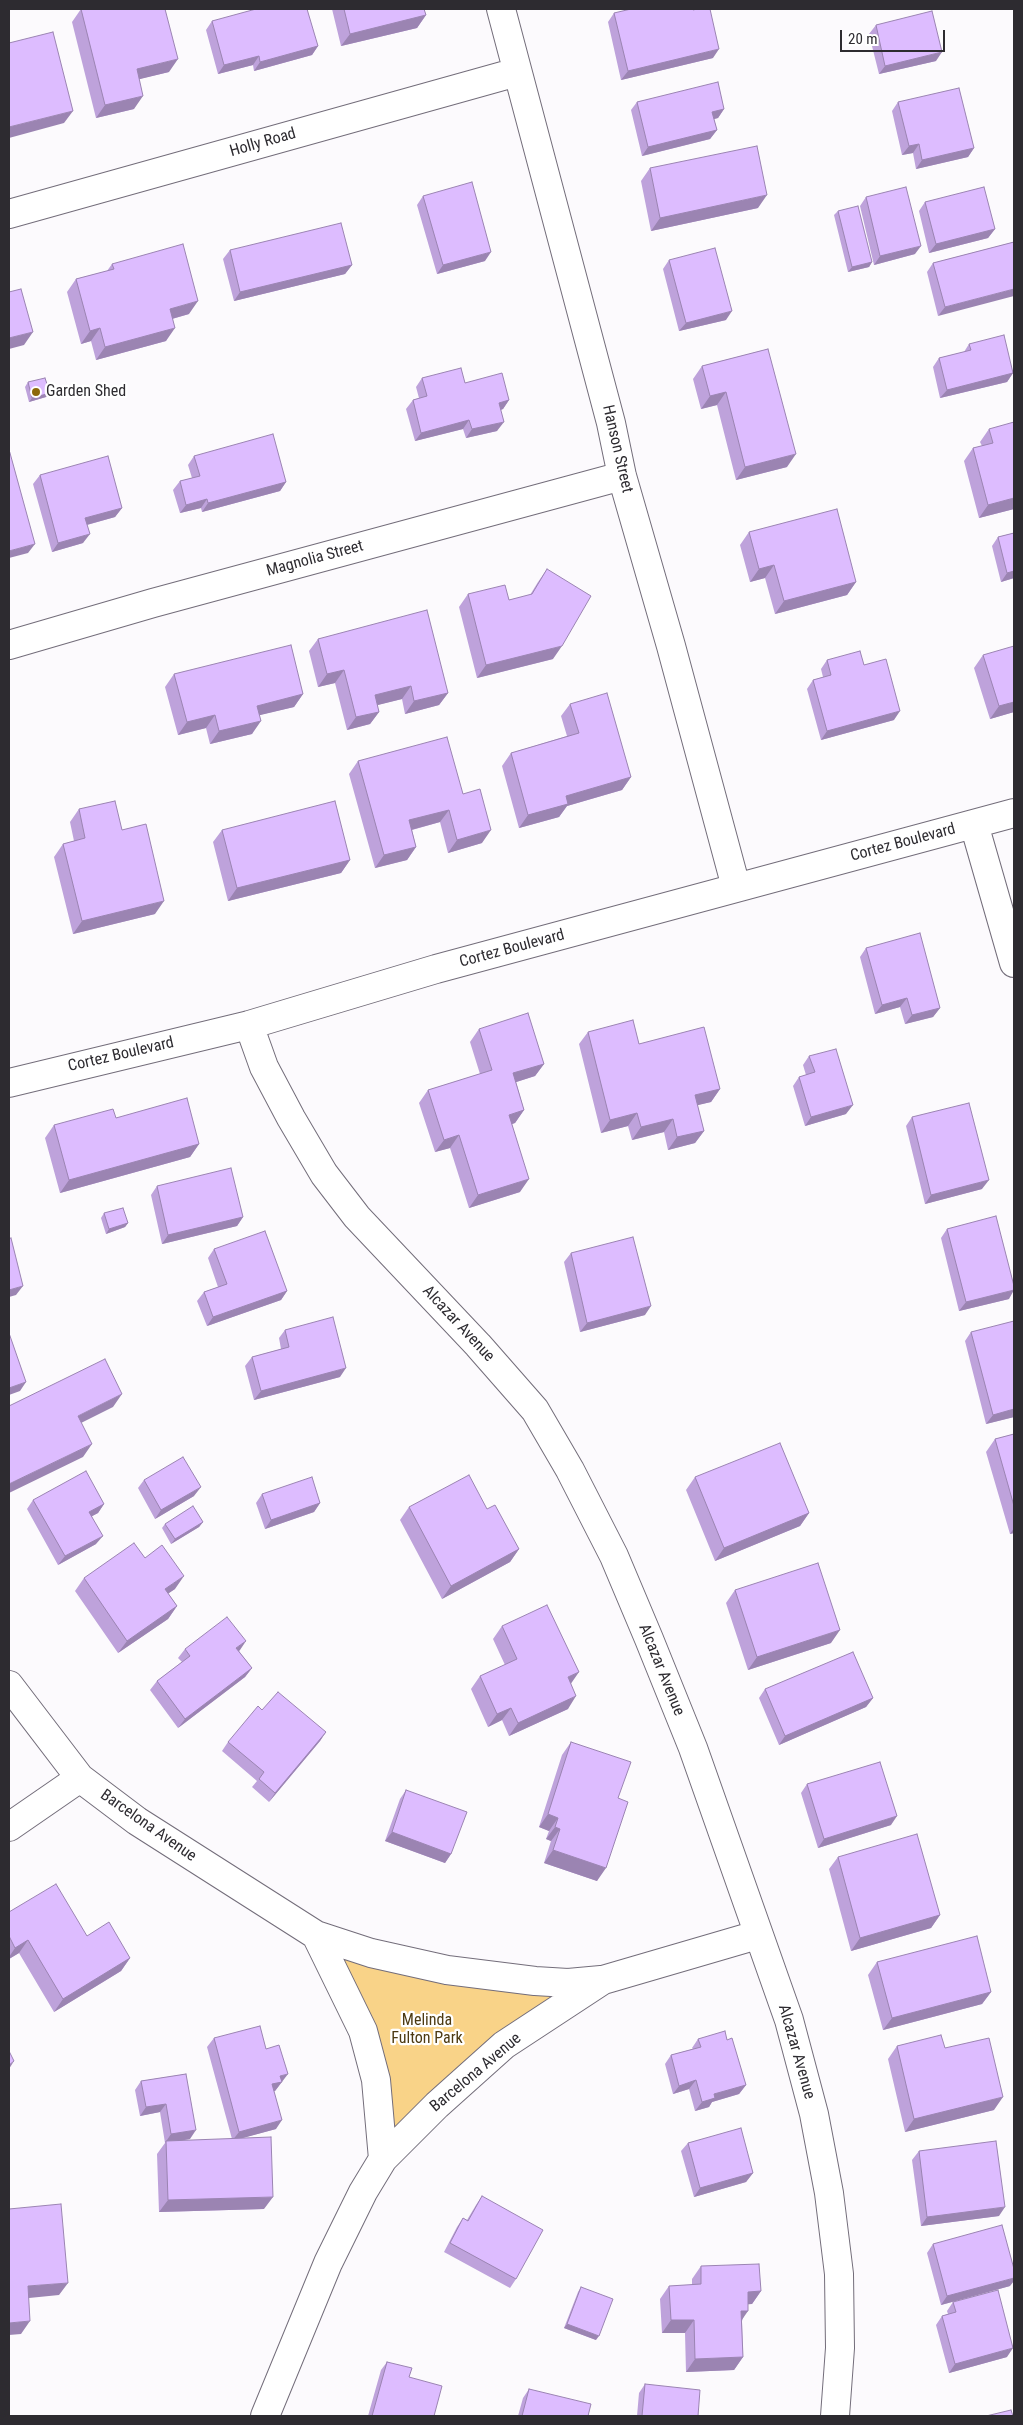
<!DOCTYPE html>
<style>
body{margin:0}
#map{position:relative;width:1023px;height:2425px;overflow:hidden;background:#fcfafd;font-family:"Roboto Condensed",sans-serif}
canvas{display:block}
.frame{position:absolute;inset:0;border:10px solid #2d2b30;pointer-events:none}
.scale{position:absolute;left:840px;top:30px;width:105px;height:22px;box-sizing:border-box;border:2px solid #2d2b30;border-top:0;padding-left:6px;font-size:15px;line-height:18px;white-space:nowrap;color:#2d2b30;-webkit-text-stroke:4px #fff;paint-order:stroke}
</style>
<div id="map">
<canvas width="1023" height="2425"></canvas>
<div class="frame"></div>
<div class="scale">20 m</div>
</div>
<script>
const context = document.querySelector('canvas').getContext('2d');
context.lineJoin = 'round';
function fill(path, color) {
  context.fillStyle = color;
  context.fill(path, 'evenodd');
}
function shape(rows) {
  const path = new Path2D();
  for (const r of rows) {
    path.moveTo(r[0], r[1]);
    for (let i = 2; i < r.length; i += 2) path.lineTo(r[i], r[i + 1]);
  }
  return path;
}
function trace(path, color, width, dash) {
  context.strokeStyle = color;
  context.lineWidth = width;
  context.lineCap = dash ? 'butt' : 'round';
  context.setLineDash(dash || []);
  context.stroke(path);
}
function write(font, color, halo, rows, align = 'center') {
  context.font = font + ' "Roboto Condensed",sans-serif';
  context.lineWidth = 4.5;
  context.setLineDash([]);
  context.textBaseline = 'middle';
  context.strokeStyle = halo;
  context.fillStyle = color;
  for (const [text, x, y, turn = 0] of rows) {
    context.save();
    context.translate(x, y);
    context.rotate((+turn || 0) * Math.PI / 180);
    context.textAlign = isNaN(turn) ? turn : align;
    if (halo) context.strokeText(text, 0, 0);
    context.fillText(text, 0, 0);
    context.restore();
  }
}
fill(shape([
 [316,1935,568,1983,383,2159,376,2080]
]), '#f9d388');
const minor = shape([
 [501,9,611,423,622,476,671,646,736,887],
 [9,214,517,72],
 [9,645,153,603,622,476],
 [974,824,1014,963],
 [249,1025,264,1067,291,1118,324,1174,357,1217,478,1345,535,1410,570,1470,614,1556,649,1639,693,1748,789,2020,814,2114,829,2193,839,2274,840,2348,835,2416],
 [9,1083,249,1025,436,969,1014,813],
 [9,1685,80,1778,137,1821,316,1935,363,2031,376,2080,383,2159],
 [9,1827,80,1778],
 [316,1935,371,1953,447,1970,535,1981,568,1983,601,1980],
 [265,2416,328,2263,363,2192,383,2159,437,2105,504,2045,603,1980,757,1935]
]);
trace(minor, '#736d7a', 30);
trace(minor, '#fff', 28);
fill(shape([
 [81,9,169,72,139,79,134,109,96,118,72,22],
 [332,9,424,9,426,15,417,28,341,46],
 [614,13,713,58,621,80,608,22],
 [212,21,318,46,312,55,254,71,253,65,218,74,206,30],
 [876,25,936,61,879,74,869,34],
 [637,102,724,109,718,118,714,119,717,130,710,139,642,156,631,110],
 [898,102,974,148,968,157,916,169,913,153,902,155,892,111],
 [650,168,758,208,651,231,641,181],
 [423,196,485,261,437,274,417,205],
 [866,197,915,254,874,265,860,206],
 [925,202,995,229,988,238,929,253,919,211],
 [838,211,872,262,869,267,848,272,834,215],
 [1014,242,938,316,927,272,933,263],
 [230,250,352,265,345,274,234,301,223,259],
 [669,260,726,320,679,331,663,269],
 [112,264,189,314,172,319,166,341,96,360,91,341,81,344,67,292,76,279,107,271],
 [969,344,1013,373,1007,382,940,398,933,367,939,358,964,352],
 [768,349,787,467,736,480,717,405,701,409,693,379,702,366],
 [422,378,465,383,509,400,503,409,501,410,497,431,466,438,463,429,415,441,406,409,413,400,419,398,416,387],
 [28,382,50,393,46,397,29,402,25,387],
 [989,429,1014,509,979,518,964,461,973,448,982,446,980,442],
 [194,456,286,482,280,491,202,512,201,508,180,513,173,490,180,481,192,478,188,465],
 [40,475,122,508,115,517,87,525,83,543,52,552,33,484],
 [749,532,856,582,847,595,775,614,765,578,750,582,740,545],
 [1014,533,1014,578,1001,582,992,546,998,537],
 [547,569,553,659,477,678,459,607,468,594,509,600,530,595,538,582],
 [318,639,448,693,439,705,405,714,402,699,377,705,379,712,370,724,347,730,335,683,318,687,309,651],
 [983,655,1014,712,990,719,974,668],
 [827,660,864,665,894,720,821,740,807,689,813,680,823,677,821,669],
 [174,674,303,694,294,707,259,715,252,734,210,744,206,728,178,735,165,687],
 [570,704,631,777,622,790,567,806,559,817,519,828,502,766,511,753,567,736,561,716],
 [358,761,463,794,482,843,448,853,440,822,412,830,416,847,407,860,375,868,349,774],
 [79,809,122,830,155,914,73,934,54,857,63,844,74,841,70,822],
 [222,830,350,860,341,873,228,901,213,842],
 [866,948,940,1008,933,1017,905,1024,900,1007,875,1014,860,957],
 [479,1029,544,1064,535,1076,516,1082,524,1110,515,1123,512,1124,520,1192,469,1208,450,1148,435,1152,419,1103,428,1090,480,1074,470,1042],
 [588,1032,639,1044,720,1089,711,1102,697,1105,704,1131,695,1143,668,1150,664,1132,632,1140,628,1126,601,1133,579,1044],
 [809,1056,846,1114,805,1126,793,1086,799,1077,806,1075,803,1065],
 [912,1117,982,1189,925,1204,906,1126],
 [116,1118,199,1144,190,1157,60,1193,45,1138,54,1125],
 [157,1186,243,1217,237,1226,162,1244,151,1195],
 [104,1213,128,1223,125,1227,106,1234,101,1218],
 [947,1229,1009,1299,959,1311,941,1238],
 [214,1249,287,1291,281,1300,207,1326,197,1301,204,1292,218,1287,208,1258],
 [571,1253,645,1315,580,1332,564,1262],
 [285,1330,340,1377,254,1400,245,1366,252,1357,281,1349,279,1338],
 [971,1332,1014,1417,986,1424,965,1341],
 [1014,1434,1014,1533,1010,1534,986,1452,995,1439],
 [695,1477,809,1513,800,1526,715,1561,686,1490],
 [144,1480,194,1496,155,1519,138,1488],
 [262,1494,320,1503,314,1512,265,1529,256,1503],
 [33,1500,104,1504,98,1513,92,1516,96,1544,58,1565,27,1509],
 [409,1507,487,1509,519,1549,510,1562,442,1599,400,1520],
 [203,1522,199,1527,171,1544,162,1528,165,1524],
 [145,1558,175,1589,168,1593,177,1606,168,1619,118,1653,75,1591,84,1578],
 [735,1590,831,1643,748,1670,726,1603],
 [502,1626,571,1684,568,1709,509,1736,502,1720,488,1727,471,1689,480,1676,505,1665,493,1639],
 [185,1649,240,1650,239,1651,252,1668,245,1677,178,1728,150,1690,157,1681,182,1662,178,1658],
 [765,1689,873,1698,866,1707,779,1745,759,1698],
 [262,1710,326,1732,320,1741,269,1802,252,1787,257,1781,222,1751,228,1742],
 [571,1742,618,1798,597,1881,544,1863,551,1841,546,1839,549,1831,539,1827,562,1755],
 [807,1784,891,1825,818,1848,801,1793],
 [406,1790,451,1854,445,1863,385,1841,400,1799],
 [838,1857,940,1915,931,1928,851,1951,829,1869],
 [9,1912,87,1936,130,1958,121,1971,54,2012,19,1953,9,1959],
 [877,1962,991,1992,982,2004,883,2030,868,1975],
 [214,2038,266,2049,281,2083,275,2091,274,2091,276,2129,242,2138,264,2209,159,2212,157,2154,165,2143,160,2112,140,2116,135,2090,141,2081,186,2074,190,2139,179,2141,232,2139,207,2047],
 [698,2039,727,2040,746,2085,739,2094,712,2102,709,2107,695,2111,689,2089,673,2094,665,2064,671,2055,693,2049,692,2048],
 [897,2046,945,2048,994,2110,905,2132,888,2059],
 [688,2143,753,2173,746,2182,694,2197,681,2151],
 [919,2151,999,2216,921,2226,912,2160],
 [482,2196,516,2279,510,2288,444,2252,457,2227,463,2218,467,2220,476,2205],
 [933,2244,1010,2286,941,2305,927,2253],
 [701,2266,761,2291,752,2304,748,2304,742,2321,743,2357,734,2370,686,2372,685,2333,662,2333,660,2299,669,2286,692,2285,692,2279],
 [581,2287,596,2340,564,2328,578,2292],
 [953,2302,1007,2357,949,2373,936,2325,942,2316,948,2314,947,2311],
 [387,2362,409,2377,434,2416,368,2416,381,2370],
 [645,2384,698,2416,637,2416,639,2393],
 [529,2389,588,2416,518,2416,523,2398]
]), '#bea2db');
fill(shape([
 [426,15,417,28,341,46,350,34],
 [318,46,312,55,254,71,260,62],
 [719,49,713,58,621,80,628,71],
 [942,52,936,61,879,74,885,66],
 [259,56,253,65,218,74,224,65],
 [178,59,169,72,128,82,137,69],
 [143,96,134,109,96,118,105,105],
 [724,109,718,118,706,121,712,112],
 [73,111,64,123,9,138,9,127],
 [717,130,710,139,642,156,648,147],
 [919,144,913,153,902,155,909,146],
 [974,148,968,157,916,169,922,160],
 [767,195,758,208,651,231,660,218],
 [995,229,988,238,929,253,936,244],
 [921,246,915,254,874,265,880,256],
 [491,252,485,261,437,274,443,265],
 [872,262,869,267,848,272,852,267],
 [352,265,345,274,234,301,240,292],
 [1014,289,1014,296,938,316,945,307],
 [198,301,189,314,161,322,170,309],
 [732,311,726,320,679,331,686,323],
 [100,328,91,341,81,344,90,331],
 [175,328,166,341,96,360,105,347],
 [33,332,24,345,9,349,9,338],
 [1013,373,1007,382,940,398,947,390],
 [726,392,717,405,701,409,710,396],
 [50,393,46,397,29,402,32,398],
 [509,400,503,409,493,412,499,403],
 [469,420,463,429,415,441,421,433],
 [504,422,497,431,466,438,472,429],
 [796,454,787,467,736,480,745,467],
 [286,482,280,491,202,512,208,503],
 [1014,498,1014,509,979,518,988,505],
 [207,499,201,508,180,513,186,505],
 [122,508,115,517,79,527,85,518],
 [90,534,83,543,52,552,58,543],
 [35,544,28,553,9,558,9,551],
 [774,565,765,578,750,582,759,569],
 [1014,571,1014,578,1001,582,1007,573],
 [856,582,847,595,775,614,784,601],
 [562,646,553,659,477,678,486,665],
 [344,670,335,683,318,687,327,674],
 [411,686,402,699,366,708,375,695],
 [448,693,439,705,405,714,414,701],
 [303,694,294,707,248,718,257,706],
 [1014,702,1014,712,990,719,999,706],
 [900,711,894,720,821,740,827,731],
 [379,712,370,724,347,730,356,717],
 [215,715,206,728,178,735,187,722],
 [261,721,252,734,210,744,219,731],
 [631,777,622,790,567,806,559,817,519,828,528,815,566,796],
 [449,810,440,822,400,833,409,820],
 [491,830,482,843,448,853,457,840],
 [416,847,407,860,375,868,384,855],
 [350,860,341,873,228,901,237,888],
 [164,901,155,914,73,934,82,921],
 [907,998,900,1007,875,1014,882,1005],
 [940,1008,933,1017,905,1024,912,1015],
 [544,1064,535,1076,504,1086,513,1073],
 [720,1089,711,1102,686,1108,695,1095],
 [853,1105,846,1114,805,1126,811,1117],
 [524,1110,515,1123,500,1128,509,1115],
 [637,1113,628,1126,601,1133,610,1120],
 [673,1119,664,1132,632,1140,641,1127],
 [704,1131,695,1143,668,1150,677,1137],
 [459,1135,450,1148,435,1152,444,1140],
 [199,1144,190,1157,60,1193,69,1180],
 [529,1179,520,1192,469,1208,478,1195],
 [989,1180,982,1189,925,1204,931,1195],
 [243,1217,237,1226,162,1244,168,1235],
 [128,1223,125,1227,106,1234,109,1229],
 [23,1286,16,1295,9,1297,9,1290],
 [1014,1290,1009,1299,959,1311,966,1302],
 [287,1291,281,1300,207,1326,213,1317],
 [651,1306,645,1315,580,1332,587,1323],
 [346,1368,340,1377,254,1400,261,1391],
 [26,1382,20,1391,9,1395,9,1388],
 [122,1394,113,1407,69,1429,78,1416],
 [1014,1409,1014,1417,986,1424,993,1415],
 [92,1444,83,1457,9,1493,9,1484],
 [201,1487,194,1496,155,1519,161,1510],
 [320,1503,314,1512,265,1529,271,1520],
 [104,1504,98,1513,83,1521,89,1512],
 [809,1513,800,1526,715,1561,724,1548],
 [203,1522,199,1527,171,1544,175,1539],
 [1014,1528,1014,1533,1010,1534],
 [103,1536,96,1544,58,1565,65,1556],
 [519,1549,510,1562,442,1599,451,1586],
 [184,1576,175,1589,156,1602,165,1589],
 [177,1606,168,1619,118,1653,127,1641],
 [840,1630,831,1643,748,1670,757,1657],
 [246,1641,240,1650,230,1657,236,1648],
 [252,1668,245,1677,178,1728,185,1719],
 [579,1672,570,1685,568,1677],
 [576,1696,568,1709,509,1736,518,1723],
 [873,1698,866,1707,779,1745,785,1736],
 [511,1708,502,1720,488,1727,497,1714],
 [326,1732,320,1741,269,1802,275,1793],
 [548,1814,558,1818,549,1831,539,1827],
 [897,1816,891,1825,818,1848,824,1839],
 [555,1827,560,1829,551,1841,546,1839],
 [392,1832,451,1854,445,1863,385,1841],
 [553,1850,606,1868,597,1881,544,1863],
 [940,1915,931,1928,851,1951,860,1938],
 [28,1940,19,1953,9,1959,9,1957,15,1948],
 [130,1958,121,1971,54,2012,63,1999],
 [991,1992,982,2004,883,2030,892,2018],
 [14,2061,9,2069,9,2065],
 [288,2074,275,2091,266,2093,272,2084,280,2076],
 [696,2080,689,2089,673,2094,679,2086],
 [746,2085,739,2094,712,2102,709,2107,695,2111,702,2102,714,2094],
 [1003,2097,994,2110,905,2132,914,2119],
 [166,2104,160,2112,140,2116,146,2107],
 [282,2120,276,2129,232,2141,239,2132],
 [196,2130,190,2139,166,2143,166,2141,165,2143,171,2134],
 [753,2173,746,2182,694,2197,700,2188],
 [273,2197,264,2209,159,2212,168,2200],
 [1005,2207,999,2216,921,2226,927,2217],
 [1014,2278,1014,2281,1010,2286,941,2305,947,2296],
 [68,2283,59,2295,19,2299,28,2286],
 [761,2291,752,2304,739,2305,748,2292],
 [741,2311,748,2311,739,2324],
 [671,2320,694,2320,685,2333,662,2333],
 [30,2321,21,2334,9,2335,9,2323],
 [567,2324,599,2336,596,2340,564,2328],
 [1013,2348,1007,2357,949,2373,955,2364],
 [743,2357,734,2370,686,2372,695,2359]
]), '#9b84b2');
const building = shape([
 [81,9,165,9,178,59,137,69,143,96,105,105,81,9],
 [256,9,307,9,318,46,260,62,259,56,224,65,212,21,256,9],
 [344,9,424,9,426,15,350,34,344,9],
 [631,9,693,9,693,10,697,9,710,9,719,49,628,71,614,13,631,9],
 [932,11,942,52,885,66,876,25,932,11],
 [53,32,73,111,9,127,9,43,53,32],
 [718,82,724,109,712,112,717,130,648,147,637,102,718,82],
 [959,88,974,148,922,160,919,144,909,146,898,102,959,88],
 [757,146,767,195,660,218,650,168,757,146],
 [472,182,491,252,443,265,423,196,472,182],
 [906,187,921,246,880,256,866,197,906,187],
 [984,187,995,229,936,244,925,202,984,187],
 [858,206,872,262,852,267,838,211,858,206],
 [341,223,352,265,240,292,230,250,341,223],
 [1014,242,1014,289,945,307,933,263,1014,242],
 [183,244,198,301,170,309,175,328,105,347,100,328,90,331,76,279,114,269,112,264,183,244],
 [715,248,732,311,686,323,669,260,715,248],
 [21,289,33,332,9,338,9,292,21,289],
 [1004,335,1013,373,947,390,939,358,971,350,969,344,1004,335],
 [768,349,796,454,745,467,726,392,710,396,702,366,768,349],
 [461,368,465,383,502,373,509,400,499,403,504,422,472,429,469,420,421,433,413,400,427,396,422,378,461,368],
 [45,378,50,393,32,398,28,382,45,378],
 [1014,422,1014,498,988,505,973,448,993,443,989,429,1014,422],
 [273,434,286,482,208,503,207,499,186,505,180,481,200,476,194,456,273,434],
 [10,453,35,544,9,551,9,454,10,453],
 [108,456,122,508,85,518,90,534,58,543,40,475,108,456],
 [837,509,856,582,784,601,774,565,759,569,749,532,837,509],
 [1014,533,1014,571,1007,573,998,537,1014,533],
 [547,569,591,596,562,646,486,665,468,594,505,585,509,600,532,594,547,569],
 [427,610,448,693,414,701,411,686,375,695,379,712,356,717,344,670,327,674,318,639,427,610],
 [291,645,303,694,257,706,261,721,219,731,215,715,187,722,174,674,291,645],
 [1014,646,1014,702,999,706,983,655,1014,646],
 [860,651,864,665,886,659,900,711,827,731,813,680,831,675,827,660,860,651],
 [607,693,631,777,566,796,568,804,528,815,511,753,579,733,570,704,607,693],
 [447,737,463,794,480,789,491,830,457,840,449,810,409,820,416,847,384,855,358,761,447,737],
 [115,801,122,830,146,824,164,901,82,921,63,844,85,838,79,809,115,801],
 [335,801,350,860,237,888,222,830,335,801],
 [920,933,940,1008,912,1015,907,998,882,1005,866,948,920,933],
 [528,1013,544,1064,513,1073,524,1110,509,1115,529,1179,478,1195,459,1135,444,1140,428,1090,492,1070,479,1029,528,1013],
 [633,1020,639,1044,704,1027,720,1089,695,1095,704,1131,677,1137,673,1119,641,1127,637,1113,610,1120,588,1032,633,1020],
 [836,1049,853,1105,811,1117,799,1077,815,1072,809,1056,836,1049],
 [187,1098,199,1144,69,1180,54,1125,113,1109,116,1118,187,1098],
 [969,1103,989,1180,931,1195,912,1117,969,1103],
 [231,1168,243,1217,168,1235,157,1186,231,1168],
 [123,1208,128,1223,109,1229,104,1213,123,1208],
 [996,1216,1014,1286,1014,1290,966,1302,947,1229,996,1216],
 [265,1231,287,1291,213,1317,204,1292,227,1284,214,1249,265,1231],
 [633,1237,651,1306,587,1323,571,1253,633,1237],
 [11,1238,23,1286,9,1290,9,1239,11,1238],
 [333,1317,346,1368,261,1391,252,1357,289,1347,285,1330,333,1317],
 [1014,1321,1014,1409,993,1415,971,1332,1014,1321],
 [9,1333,26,1382,9,1388,9,1333],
 [105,1359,122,1394,78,1416,92,1444,9,1484,9,1406,105,1359],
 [1014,1434,1014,1506,995,1439,1014,1434],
 [780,1443,809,1513,724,1548,695,1477,780,1443],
 [183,1457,201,1487,161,1510,144,1480,183,1457],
 [86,1471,104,1504,89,1512,103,1536,65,1556,33,1500,86,1471],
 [469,1475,487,1509,495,1505,519,1549,451,1586,409,1507,469,1475],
 [312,1477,320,1503,271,1520,262,1494,312,1477],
 [193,1506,203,1522,175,1539,165,1524,193,1506],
 [134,1543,145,1558,162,1545,184,1576,165,1589,177,1606,127,1641,84,1578,134,1543],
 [818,1563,840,1630,757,1657,735,1590,818,1563],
 [547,1605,579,1672,568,1677,576,1696,518,1723,511,1708,497,1714,480,1676,517,1659,502,1626,547,1605],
 [227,1617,246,1641,236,1648,252,1668,185,1719,157,1681,190,1656,185,1649,227,1617],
 [853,1652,873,1698,785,1736,765,1689,853,1652],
 [278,1692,326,1732,275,1793,259,1779,264,1772,228,1742,258,1706,262,1710,278,1692],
 [571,1742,631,1762,618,1798,628,1802,606,1868,553,1850,560,1829,555,1827,558,1818,548,1814,571,1742],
 [880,1762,897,1816,824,1839,807,1784,880,1762],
 [406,1790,467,1812,451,1854,392,1832,406,1790],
 [917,1834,940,1915,860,1938,838,1857,917,1834],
 [56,1884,87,1936,109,1922,130,1958,63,1999,28,1940,15,1948,9,1936,9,1912,56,1884],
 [977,1936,991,1992,892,2018,877,1962,977,1936],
 [260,2026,266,2049,279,2045,288,2074,280,2076,282,2082,272,2084,282,2120,239,2132,214,2038,260,2026],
 [725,2031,727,2040,732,2038,746,2085,714,2094,715,2098,702,2102,696,2080,679,2086,671,2055,701,2047,698,2039,725,2031],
 [941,2035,945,2048,989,2038,1003,2097,914,2119,897,2046,941,2035],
 [9,2051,14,2061,9,2065,9,2051],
 [186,2074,196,2130,171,2134,166,2104,146,2107,141,2081,186,2074],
 [741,2128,753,2173,700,2188,688,2143,741,2128],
 [271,2137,273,2197,168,2200,166,2141,271,2137],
 [996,2141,1005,2207,927,2217,919,2151,996,2141],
 [482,2196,543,2230,516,2279,450,2243,463,2218,468,2221,482,2196],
 [61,2204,68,2283,28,2286,30,2321,9,2323,9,2209,61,2204],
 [1002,2225,1014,2269,1014,2278,947,2296,933,2244,1002,2225],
 [759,2264,761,2291,748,2292,748,2311,741,2311,743,2357,695,2359,694,2320,671,2320,669,2286,701,2284,701,2266,759,2264],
 [581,2287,613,2299,599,2336,567,2324,581,2287],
 [998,2290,1013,2348,955,2364,942,2316,956,2312,953,2302,998,2290],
 [387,2362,412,2368,409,2377,442,2386,434,2416,372,2416,387,2362],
 [645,2384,700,2390,698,2416,642,2416,645,2384],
 [529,2389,591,2404,588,2416,522,2416,529,2389],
 [1011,2410,1013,2416,986,2416,1011,2410]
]);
fill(building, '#ddbcff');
trace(building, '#9b84b2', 1);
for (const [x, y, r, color] of [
 [36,392,5,"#8c6809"]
]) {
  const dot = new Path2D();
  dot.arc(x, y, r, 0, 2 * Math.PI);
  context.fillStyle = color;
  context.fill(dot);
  trace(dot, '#fff', 2);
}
write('16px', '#2d2b30', '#fff', [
 ["Holly Road",263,143,-16],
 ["Hanson Street",617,449,77],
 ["Magnolia Street",315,559,-15],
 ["Cortez Boulevard",903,843,-15],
 ["Cortez Boulevard",512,949,-15],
 ["Cortez Boulevard",121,1055,-13],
 ["Alcazar Avenue",458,1324,47],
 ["Alcazar Avenue",661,1670,68],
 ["Barcelona Avenue",148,1826,35],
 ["Alcazar Avenue",796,2052,74],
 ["Barcelona Avenue",476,2073,-40]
]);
write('16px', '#2d2b30', '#fff', [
 ["Garden Shed",46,392]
], 'left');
write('16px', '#4c3a12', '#fff', [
 ["Melinda",427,2021],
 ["Fulton Park",427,2039]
]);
</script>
